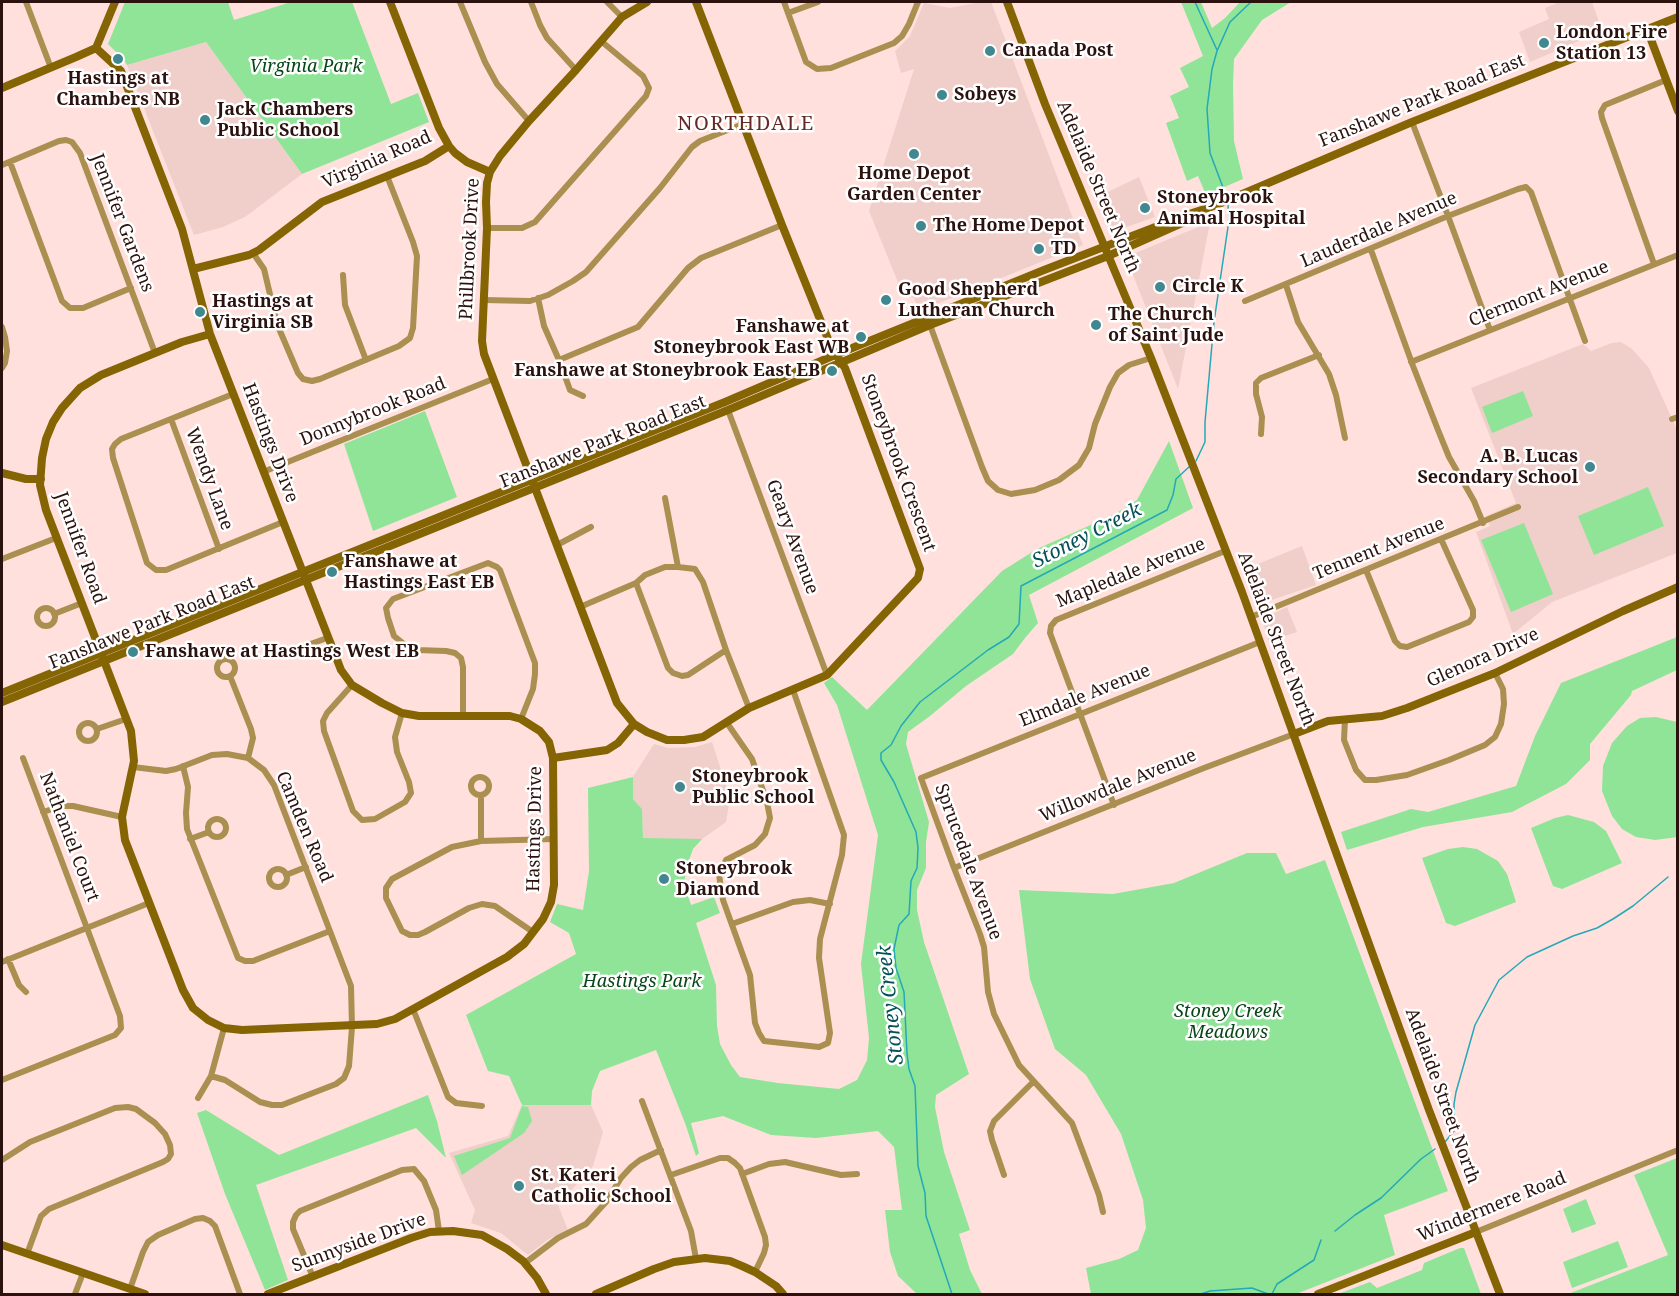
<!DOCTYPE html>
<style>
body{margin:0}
#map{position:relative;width:1679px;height:1296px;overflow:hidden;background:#ffe0dc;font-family:"Noto Serif",serif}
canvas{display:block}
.frame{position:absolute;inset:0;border:3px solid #2c120f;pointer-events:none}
</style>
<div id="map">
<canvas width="1679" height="1296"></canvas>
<div class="frame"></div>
</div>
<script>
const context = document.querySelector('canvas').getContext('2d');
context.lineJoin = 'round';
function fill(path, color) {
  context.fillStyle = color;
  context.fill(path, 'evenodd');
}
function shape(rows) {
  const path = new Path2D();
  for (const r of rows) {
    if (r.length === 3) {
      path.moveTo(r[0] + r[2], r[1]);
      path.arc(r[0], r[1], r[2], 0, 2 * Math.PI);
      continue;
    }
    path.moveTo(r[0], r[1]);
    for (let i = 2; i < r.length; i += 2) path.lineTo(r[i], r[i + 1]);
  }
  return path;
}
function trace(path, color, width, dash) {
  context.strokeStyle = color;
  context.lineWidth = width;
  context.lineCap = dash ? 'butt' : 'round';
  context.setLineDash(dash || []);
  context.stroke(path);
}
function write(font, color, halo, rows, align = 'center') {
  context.font = font + ' "Noto Serif",serif';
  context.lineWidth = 5;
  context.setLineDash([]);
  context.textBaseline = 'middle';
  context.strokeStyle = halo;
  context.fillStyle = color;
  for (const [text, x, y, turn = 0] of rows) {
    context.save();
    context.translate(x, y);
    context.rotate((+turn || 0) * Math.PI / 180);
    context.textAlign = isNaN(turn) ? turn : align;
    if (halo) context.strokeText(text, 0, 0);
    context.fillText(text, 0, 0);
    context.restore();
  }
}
fill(shape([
 [980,2,991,2,1083,245,919,311,914,298,902,292,869,211,914,69,901,73,895,51,910,36,924,3,950,8],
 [1560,2,1592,2,1602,31,1530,62,1519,32,1549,19,1545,8],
 [206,42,302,174,245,217,223,227,194,235,127,65],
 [1139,177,1155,217,1112,232,1097,197],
 [1210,222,1178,389,1126,257],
 [1621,342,1632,349,1649,368,1677,430,1677,553,1552,602,1513,634,1476,532,1490,526,1486,516,1516,503,1471,388,1583,344,1591,351,1612,343],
 [1302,546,1316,585,1257,605,1243,570],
 [1287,607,1297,632,1269,641,1262,619],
 [712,742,730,797,726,822,702,839,643,839,642,809,633,799,633,777,654,744,668,748,695,747],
 [522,1105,591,1105,603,1132,593,1166,558,1205,568,1230,547,1240,528,1255,501,1233,471,1223,475,1210,449,1153,508,1136]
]), '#f0ceca');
fill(shape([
 [125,2,228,2,234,20,291,2,352,2,391,104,418,93,429,122,302,174,206,42,127,65,124,60,108,44],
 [1181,2,1201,2,1212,28,1225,18,1240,2,1291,2,1262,20,1234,59,1233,84,1234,141,1243,179,1206,195,1198,176,1187,181,1166,123,1179,118,1170,96,1189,87,1180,68,1203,56],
 [1523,391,1533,416,1492,433,1482,407],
 [425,411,457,497,373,531,344,444],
 [1169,441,1193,508,1029,595,1038,623,1025,638,1013,654,966,686,930,716,908,732,906,744,929,822,926,842,926,868,917,890,917,910,924,942,969,1074,936,1095,935,1107,944,1152,970,1230,959,1234,970,1270,982,1294,917,1294,898,1276,890,1252,885,1210,902,1210,894,1147,878,1131,816,1138,771,1135,723,1116,691,1123,699,1153,696,1156,685,1123,656,1050,600,1071,592,1091,591,1105,522,1105,509,1076,488,1071,466,1015,576,954,569,933,550,922,557,904,583,910,589,871,588,788,633,777,633,799,642,809,643,838,702,839,693,849,687,866,684,883,691,905,714,897,720,913,696,923,716,985,717,1026,720,1044,731,1065,740,1077,778,1083,839,1089,857,1080,867,1060,869,1038,861,964,878,835,837,705,824,683,832,677,867,710,1002,571,1037,549,1115,514,1137,500],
 [1648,487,1664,526,1594,555,1578,516],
 [1524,523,1553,594,1511,612,1481,540],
 [1677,637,1677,670,1632,691,1631,695,1590,744,1590,760,1566,784,1512,812,1423,827,1347,850,1341,832,1411,809,1428,812,1516,786,1535,736,1561,683],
 [1656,717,1677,722,1678,837,1655,840,1636,837,1622,829,1612,816,1602,791,1603,766,1612,743,1627,726,1640,718],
 [1568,815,1594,822,1606,831,1622,863,1562,889,1553,886,1531,828,1555,818],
 [1463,847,1477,849,1498,861,1507,874,1516,902,1455,926,1446,923,1422,858,1448,849],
 [1247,853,1276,853,1286,874,1325,860,1448,1191,1384,1215,1395,1255,1296,1294,1091,1294,1086,1268,1119,1259,1138,1250,1146,1228,1143,1200,1121,1134,1086,1075,1055,1049,1030,979,1019,890,1113,894,1174,883],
 [428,1095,437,1121,446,1158,416,1128,256,1185,288,1280,265,1290,225,1194,197,1113,206,1110,279,1155],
 [522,1106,528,1107,532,1121,524,1133,462,1175,454,1156,510,1138],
 [1677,1158,1677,1294,1568,1294,1668,1255,1634,1175],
 [1586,1199,1596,1224,1572,1233,1563,1209],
 [1618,1241,1628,1267,1572,1288,1563,1262],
 [1460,1248,1464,1248,1481,1294,1338,1294,1370,1282,1377,1288,1422,1270,1424,1263]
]), '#90e498');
trace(shape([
 [1195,2,1217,50],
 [1227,198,1210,153,1207,109,1212,69,1217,51,1230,22,1251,2],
 [1196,461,1205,442,1205,422,1214,322,1229,220,1228,205],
 [1445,1142,1454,1131,1454,1104,1456,1092,1475,1025,1499,980,1527,957,1573,936,1597,928,1613,919,1633,906,1668,877],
 [1335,1231,1355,1215,1381,1198,1421,1159,1435,1149],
 [952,1294,926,1216,925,1193,918,1166,915,1086,909,1069,907,1054,904,992,896,968,894,949,899,925,909,914,911,881,917,868,918,848,916,832,894,782,881,760,881,753,891,745,901,726,920,702,988,650,1009,637,1019,624,1021,586,1167,510,1173,495,1176,479,1190,466],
 [1201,1294,1210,1291,1252,1288,1268,1294],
 [1272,1294,1277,1284,1314,1260,1321,1240]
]), '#25a8b7', 1.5);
trace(shape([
 [26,2,51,68],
 [460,2,485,62,497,84,529,121],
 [531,2,540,25,547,38,576,70],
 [607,2,622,17],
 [784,2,806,62,817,69,831,68,894,43,902,36,909,24,918,2],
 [788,13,818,2],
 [1412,122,1448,216,1490,330],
 [10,162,62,301,70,308,83,308,131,288],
 [2,165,59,141,66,140,72,142,80,153,155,353],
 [487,228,522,228,535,222,646,96,649,88,643,76,601,41],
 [1371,250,1413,366,1438,430,1449,457,1474,501,1483,523],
 [253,253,264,269,277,324,298,373,303,379,312,381,320,379,399,346,410,338,413,328,417,256,413,242,387,176],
 [1654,264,1602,118,1601,112,1605,105,1666,80],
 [343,275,345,305,366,360],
 [1286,285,1298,322,1329,374,1336,395,1345,438],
 [538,298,544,326,559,360,570,390,583,396],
 [484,300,530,301,548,295,573,281,586,272,660,188,692,147,700,141,743,124],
 [1245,301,1448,216,1518,189,1526,187,1531,192,1585,341],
 [930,325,982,467,988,481,998,490,1011,494,1035,490,1059,480,1079,465,1089,448,1095,424,1110,387,1118,373,1129,365,1151,358],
 [2,327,5,337,7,351,5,363,2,368],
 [559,360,638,327,688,268,701,258,782,225],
 [1411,362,1678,255],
 [233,394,121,439,115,444,112,449,113,458,147,563,156,570,166,570,283,522],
 [728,410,827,675],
 [171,419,219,549],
 [1672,419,1678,417],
 [1261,434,1262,417,1256,394,1256,383,1261,378,1319,355],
 [263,472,493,379],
 [665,498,678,567],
 [557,545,591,527],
 [2,559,56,538],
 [1366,570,1395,641,1400,646,1407,647,1469,622,1473,617,1473,610,1441,539],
 [636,583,668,668,673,673,682,676,688,675,726,650],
 [580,607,636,583,645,575,665,567,678,567,695,569,703,582,726,650,749,708],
 [46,617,9],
 [54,614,82,603],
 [1251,617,1518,507],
 [297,649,327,638],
 [226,668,9],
 [230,676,251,729,253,738,248,758],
 [352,685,327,713,323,721,324,731,353,811,362,820,375,819,405,802,411,793,409,782,397,752,395,737,402,713],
 [463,716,463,667,461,658,455,653,446,651,417,650,410,648,404,644,394,636,388,618,386,608,393,599,488,563,497,567,500,570,535,663,535,674,533,689,521,719],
 [1345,719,1344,740,1356,770,1365,780,1376,780,1407,775,1449,760,1485,745,1495,737,1501,724,1504,704,1503,689,1495,673],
 [727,723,752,759,767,802,770,818,765,834,755,845,726,860,719,875,723,900,750,975,755,1023,759,1033,764,1041,819,1047,828,1043,830,1033,819,958,820,939,842,855,844,835,793,690],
 [88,732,9],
 [97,729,126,719],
 [183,766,188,787,186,813,187,829,238,958,245,961,253,961,330,931],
 [133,767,166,771,176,769,212,755,227,754,248,758,264,770,274,785,351,986,352,1027,349,1066,344,1078,336,1084,282,1105,272,1105,260,1102,225,1080,211,1076],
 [480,786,9],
 [481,795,481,841],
 [1114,805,1050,633,1051,626,1056,620,1225,551],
 [43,812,62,806,73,806,122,817],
 [217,828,9],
 [190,839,209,832],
 [954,868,1204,768,1294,734],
 [278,878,9],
 [286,875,306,867],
 [732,924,793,902,810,900,830,904],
 [533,932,495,906,482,904,469,908,425,932,418,935,410,935,402,931,386,898,386,888,392,879,452,847,481,841,554,839],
 [8,959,19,985,26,992],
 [2,962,149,903],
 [413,1009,448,1097,456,1103,482,1106],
 [2,1080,115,1035,121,1028,120,1016,23,758],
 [198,1098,211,1076,224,1028],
 [642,1101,691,1231,696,1259],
 [2,1160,30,1142,115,1108,128,1107,136,1109,155,1123,165,1134,170,1145,171,1154,168,1159,163,1162,49,1209,41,1216,27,1254],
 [742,1174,769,1164,785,1162,841,1175,857,1174],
 [671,1175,720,1158,728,1158,735,1163,740,1168,765,1237,766,1245,764,1253,755,1272],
 [1004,1175,992,1140,990,1131,994,1121,1033,1082],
 [1103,1212,1099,1195,1072,1123,1019,1065,994,1014,988,992,984,947,980,934,954,868,921,778,1260,642],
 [1476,1232,1678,1150],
 [525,1263,558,1238,586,1224,606,1202,621,1178,631,1167,640,1160,661,1150],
 [313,1277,293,1229,293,1222,296,1215,300,1211,402,1170,414,1169,424,1181,436,1210,439,1231],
 [130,1289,143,1252,148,1242,158,1235,195,1219,203,1218,210,1221,215,1226,240,1294],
 [75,1294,83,1273]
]), '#aa8f50', 6);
trace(shape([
 [390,2,439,128,449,146,455,153,467,162,490,172],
 [647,2,622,17,576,70,529,121,500,156,490,172,487,183,486,202,487,228,482,341,484,354,617,703,634,724,647,732,667,740,684,740,703,737,749,708,827,675,918,578,920,569,845,368,832,349,782,225,696,2],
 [1007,2,1045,104,1151,358,1242,592,1429,1110,1500,1294],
 [1647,29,1678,111],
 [96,48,121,71,182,229,210,334,341,670,352,685,382,703,402,713,419,716,510,716,521,719,540,731,549,742,553,758,554,885,551,902,543,919,524,944,507,957,395,1019,377,1024,242,1030,224,1028,208,1020,193,1008,183,990,125,840,122,817,134,761,131,731,46,510,40,485,42,458,46,439,53,422,62,408,80,388,101,375,182,342,210,334],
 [2,88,76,57,96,48,115,2],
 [193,269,249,255,259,250,322,202,425,161,449,146],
 [2,473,26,479,41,479],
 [2,693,725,402,835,355,1044,270,1189,214,1214,206,1412,122,1678,17],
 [2,702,728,410,930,325,1108,256,1191,219,1201,213],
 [1294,734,1328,721,1382,716,1407,708,1495,673,1623,611,1678,587],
 [553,758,607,750,618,743,634,724],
 [2,1245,145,1294],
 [268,1294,411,1238,430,1232,453,1231,482,1235,507,1249,523,1261,537,1278,546,1294],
 [596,1294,654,1269,674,1262,705,1258,730,1261,742,1266,755,1272,776,1286,783,1294],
 [1318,1294,1476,1232]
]), '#846403', 8);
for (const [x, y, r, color] of [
 [1544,43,6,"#408790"],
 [990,51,6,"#408790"],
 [118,59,6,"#408790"],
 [942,95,6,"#408790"],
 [205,120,6,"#408790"],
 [914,154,6,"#408790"],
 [1145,208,6,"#408790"],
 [921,226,6,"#408790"],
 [1039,249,6,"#408790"],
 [1160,287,6,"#408790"],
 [886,300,6,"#408790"],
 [200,312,6,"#408790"],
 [1096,325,6,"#408790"],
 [861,337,6,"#408790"],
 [832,371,6,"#408790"],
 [1590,467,6,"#408790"],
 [332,572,6,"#408790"],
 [133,652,6,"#408790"],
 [680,787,6,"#408790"],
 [664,879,6,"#408790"],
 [519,1186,6,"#408790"]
]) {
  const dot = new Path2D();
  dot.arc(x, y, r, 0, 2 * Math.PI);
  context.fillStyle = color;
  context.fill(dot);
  trace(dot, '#fff', 2);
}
write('bold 18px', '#2c120f', '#fff', [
 ["London Fire",1556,33],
 ["Station 13",1556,54],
 ["Canada Post",1002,51],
 ["Hastings at",118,79,"center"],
 ["Chambers NB",118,100,"center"],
 ["Sobeys",954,95],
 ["Jack Chambers",217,110],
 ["Public School",217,131],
 ["Home Depot",914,174,"center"],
 ["Garden Center",914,195,"center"],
 ["Stoneybrook",1157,198],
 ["Animal Hospital",1157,219],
 ["The Home Depot",933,226],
 ["TD",1051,249],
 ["Circle K",1172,287],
 ["Good Shepherd",898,290],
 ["Lutheran Church",898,311],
 ["Hastings at",212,302],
 ["Virginia SB",212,323],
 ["The Church",1108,315],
 ["of Saint Jude",1108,336],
 ["Fanshawe at",849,327,"right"],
 ["Stoneybrook East WB",849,348,"right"],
 ["Fanshawe at Stoneybrook East EB",820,371,"right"],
 ["A. B. Lucas",1578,457,"right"],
 ["Secondary School",1578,478,"right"],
 ["Fanshawe at",344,562],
 ["Hastings East EB",344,583],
 ["Fanshawe at Hastings West EB",145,652],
 ["Stoneybrook",692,777],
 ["Public School",692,798],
 ["Stoneybrook",676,869],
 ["Diamond",676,890],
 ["St. Kateri",531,1176],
 ["Catholic School",531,1197]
], 'left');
write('italic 18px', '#074717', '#fff', [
 ["Virginia Park",306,67],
 ["Hastings Park",642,982],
 ["Stoney Creek",1228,1012],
 ["Meadows",1228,1033]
]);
write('18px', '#2c120f', '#fff', [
 ["Fanshawe Park Road East",1422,101,-22],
 ["Virginia Road",377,160,-24],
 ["Adelaide Street North",1098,187,67],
 ["Jennifer Gardens",122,223,69],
 ["Lauderdale Avenue",1379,230,-23],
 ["Phillbrook Drive",470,249,-87],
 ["Clermont Avenue",1539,294,-22],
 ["Donnybrook Road",373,412,-22],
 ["Fanshawe Park Road East",603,442,-22],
 ["Hastings Drive",270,443,69],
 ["Stoneybrook Crescent",898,463,70],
 ["Wendy Lane",209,479,70],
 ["Geary Avenue",792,537,70],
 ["Jennifer Road",80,548,70],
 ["Tennent Avenue",1379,549,-22],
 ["Mapledale Avenue",1131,573,-22],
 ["Fanshawe Park Road East",152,623,-22],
 ["Adelaide Street North",1276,639,69],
 ["Glenora Drive",1483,658,-24],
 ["Elmdale Avenue",1085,696,-22],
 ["Willowdale Avenue",1118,786,-22],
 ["Camden Road",304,827,67],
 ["Hastings Drive",535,829,-89],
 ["Nathaniel Court",69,837,69],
 ["Sprucedale Avenue",968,862,70],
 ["Adelaide Street North",1442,1096,70],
 ["Windermere Road",1492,1207,-22],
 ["Sunnyside Drive",359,1243,-20]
]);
context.letterSpacing = '1.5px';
write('20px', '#662a26', '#fff', [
 ["NORTHDALE",746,124]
]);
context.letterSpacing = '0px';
write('italic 20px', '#065159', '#fff', [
 ["Stoney Creek",1087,536,-27],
 ["Stoney Creek",891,1005,-96]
]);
</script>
